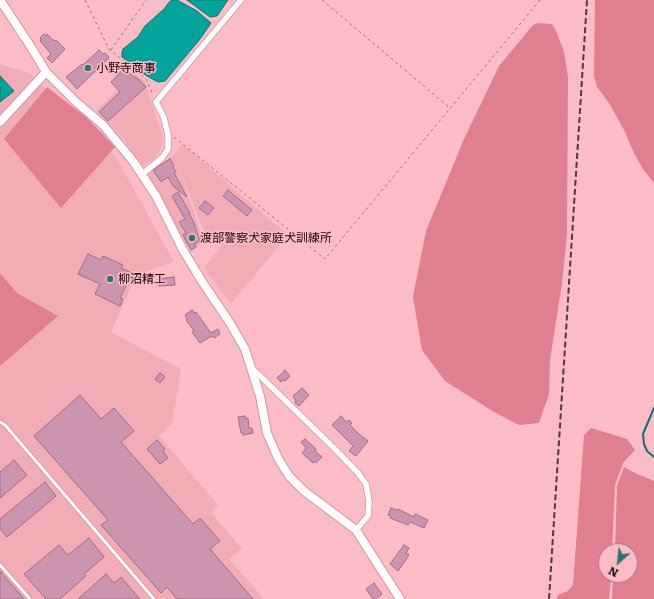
<!DOCTYPE html>
<meta charset="utf-8">
<style>
body{margin:0}
#map{position:relative;width:654px;height:599px;overflow:hidden;background:#fcbcc6;font-family:Literata,serif}
canvas{display:block}
.north{position:absolute;left:598px;top:543px;width:40px;height:40px;box-sizing:border-box;background:#fcbcc6;border:1px solid #a1737a;border-radius:50%;rotate:207deg;font-size:11px;font-weight:700;line-height:16px;text-align:center;color:#180508}
.north::after{content:'';display:block;margin:auto;width:14px;height:18px;background:#2d7670;clip-path:polygon(50% 0,100% 100%,50% 72%,0 100%)}
</style>
<div id="map">
<canvas width="654" height="599"></canvas>
<div class="north">N</div>
</div>
<script>
const context = document.querySelector('canvas').getContext('2d');
context.lineJoin = 'round';
function fill(path, color) {
  context.fillStyle = color;
  context.fill(path, 'evenodd');
}
function shape(rows) {
  const path = new Path2D();
  for (const r of rows) {
    path.moveTo(r[0], r[1]);
    for (let i = 2; i < r.length; i += 2) path.lineTo(r[i], r[i + 1]);
  }
  return path;
}
function trace(path, color, width, dash) {
  context.strokeStyle = color;
  context.lineWidth = width;
  context.lineCap = dash ? 'butt' : 'round';
  context.setLineDash(dash || []);
  context.stroke(path);
}
function write(font, color, halo, rows, align = 'center') {
  context.font = font + ' Literata,"Noto Sans JP",serif';
  context.lineWidth = 3;
  context.setLineDash([]);
  context.textBaseline = 'middle';
  context.strokeStyle = halo;
  context.fillStyle = color;
  for (const [text, x, y, turn = 0] of rows) {
    context.save();
    context.translate(x, y);
    context.rotate((+turn || 0) * Math.PI / 180);
    context.textAlign = isNaN(turn) ? turn : align;
    if (halo) context.strokeText(text, 0, 0);
    context.fillText(text, 0, 0);
    context.restore();
  }
}
fill(shape([
 [0,64,29,73,116,157,174,262,136,275,111,332,181,369,172,423,159,436,218,505,211,512,242,549,229,559,264,599,0,599],
 [135,73,145,82,162,135,163,143,159,152,155,159,142,165,124,140,96,111],
 [182,144,288,235,231,304,204,268,222,245,203,229,178,165,203,240,192,253,146,174,174,155]
]), '#f2acb6');
fill(shape([
 [595,0,654,0,654,183,643,169,634,153,624,130,609,103,597,87,594,76],
 [538,23,552,24,557,33,564,52,568,77,567,235,562,283,550,360,549,394,539,423,519,425,494,412,445,381,422,350,413,297,426,231,464,139,499,66,533,25],
 [47,87,86,117,115,147,61,208,4,139],
 [0,273,17,293,58,316,0,366],
 [591,428,627,439,635,450,623,463,615,485,612,551,606,551,606,575,611,575,609,599,557,599,558,595,568,591,573,585,584,435],
 [624,467,635,473,654,481,654,599,612,599,613,575,630,575,630,551,615,551,617,486]
]), '#df7f91');
const water = shape([
 [177,0,197,11,211,23,200,39,165,81,158,82,147,76,122,57,122,52,123,49,138,37,145,26,164,9,170,1,177,0],
 [187,0,228,0,217,16,210,17,187,0],
 [0,76,14,91,0,102,0,76]
]);
fill(water, '#02a49c');
trace(water, '#097470', 1);
trace(shape([
 [654,408,643,434,644,444,647,451,654,457]
]), '#097470', 2);
const building = shape([
 [44,34,46,36,47,34,53,40,57,41,65,49,52,63,47,58,51,54,40,41,41,40,40,38,44,34],
 [99,50,103,54,105,53,109,57,108,59,77,89,66,77,82,64,83,65,99,50],
 [124,68,135,78,136,77,146,87,108,121,99,112,120,92,111,82,124,68],
 [170,159,174,166,173,167,176,172,174,173,187,197,173,186,168,177,161,182,153,170,170,159],
 [228,190,252,210,247,216,223,196,228,190],
 [178,192,190,213,189,213,194,223,200,241,194,244,196,247,191,250,183,235,186,233,179,222,185,219,172,196,178,192],
 [205,201,214,208,208,215,199,208,205,201],
 [88,254,101,260,103,256,123,265,121,268,132,273,131,275,133,276,130,283,128,282,120,298,123,299,120,306,95,294,100,284,78,274,88,254],
 [174,277,175,285,159,286,158,279,174,277],
 [192,310,194,313,196,312,211,333,218,329,220,334,214,338,212,336,200,343,192,332,194,331,186,320,187,319,185,315,192,310],
 [285,370,290,376,285,381,283,380,281,382,277,378,285,370],
 [160,373,165,377,160,383,155,379,160,373],
 [302,388,309,395,299,406,295,403,296,401,293,396,302,388],
 [80,395,101,419,114,408,134,431,121,442,193,524,200,518,220,541,210,549,253,599,177,599,167,587,161,593,101,525,108,520,34,436,80,395],
 [245,416,245,419,248,418,249,428,252,428,253,433,243,435,243,433,241,433,238,417,245,416],
 [341,416,346,422,349,420,352,423,350,425,360,435,368,441,356,456,349,451,353,446,332,425,341,416],
 [305,439,316,449,315,451,322,457,316,463,314,461,313,463,302,453,306,448,301,442,305,439],
 [157,440,165,449,163,451,168,458,160,464,147,449,157,440],
 [14,460,27,475,0,498,0,472,14,460],
 [45,482,56,496,7,537,0,529,0,519,45,482],
 [391,508,397,510,398,509,414,517,415,514,428,520,424,528,410,522,408,525,390,518,391,516,388,515,391,508],
 [89,538,104,557,84,574,86,576,60,599,46,599,24,574,59,545,68,555,89,538],
 [404,545,409,548,406,553,409,555,398,571,390,564,404,545],
 [0,571,24,599,0,599,0,571],
 [106,574,114,583,121,577,140,599,78,599,106,574],
 [374,583,382,594,376,599,373,599,366,589,374,583]
]);
fill(building, '#cc95af');
trace(building, '#a26d87', 1);
const lane = shape([
 [0,422,5,425,29,453,154,599],
 [0,565,30,599]
]);
const street = shape([
 [141,175,162,158,168,149,168,135,164,118,156,102,241,0],
 [252,368,337,451,358,473,366,484,369,501,368,516,356,530]
]);
const secondary = shape([
 [0,0,31,47,46,72,75,101,103,125,133,161,156,196,183,250,203,283,230,323,245,349,260,396,267,433,278,458,289,476,304,491,356,530,400,599],
 [0,122,46,72]
]);
trace(lane, '#d2949e', 4.5);
trace(street, '#d2949e', 7);
trace(secondary, '#d2949e', 10);
trace(shape([
 [85,0,109,49,146,79,153,95],
 [322,0,450,108],
 [111,50,146,0],
 [174,137,325,259,540,0]
]), '#a4757c', 1, [3, 3]);
trace(lane, '#fff', 3);
trace(street, '#fff', 5.5);
trace(secondary, '#fff', 8);
trace(shape([
 [549,599,587,0]
]), '#55363b', 2, [6, 3]);
for (const [x, y, r, color] of [
 [88,68,4,"#2d7670"],
 [192,238,4,"#2d7670"],
 [110,279,4,"#2d7670"]
]) {
  const dot = new Path2D();
  dot.arc(x, y, r, 0, 2 * Math.PI);
  context.fillStyle = color;
  context.fill(dot);
  trace(dot, '#fcbcc6', 1.5);
}
write('12px', '#180508', '#fcbcc6', [
 ["小野寺商事",96,68],
 ["渡部警察犬家庭犬訓練所",200,238],
 ["柳沼精工",118,279]
], 'left');
</script>
